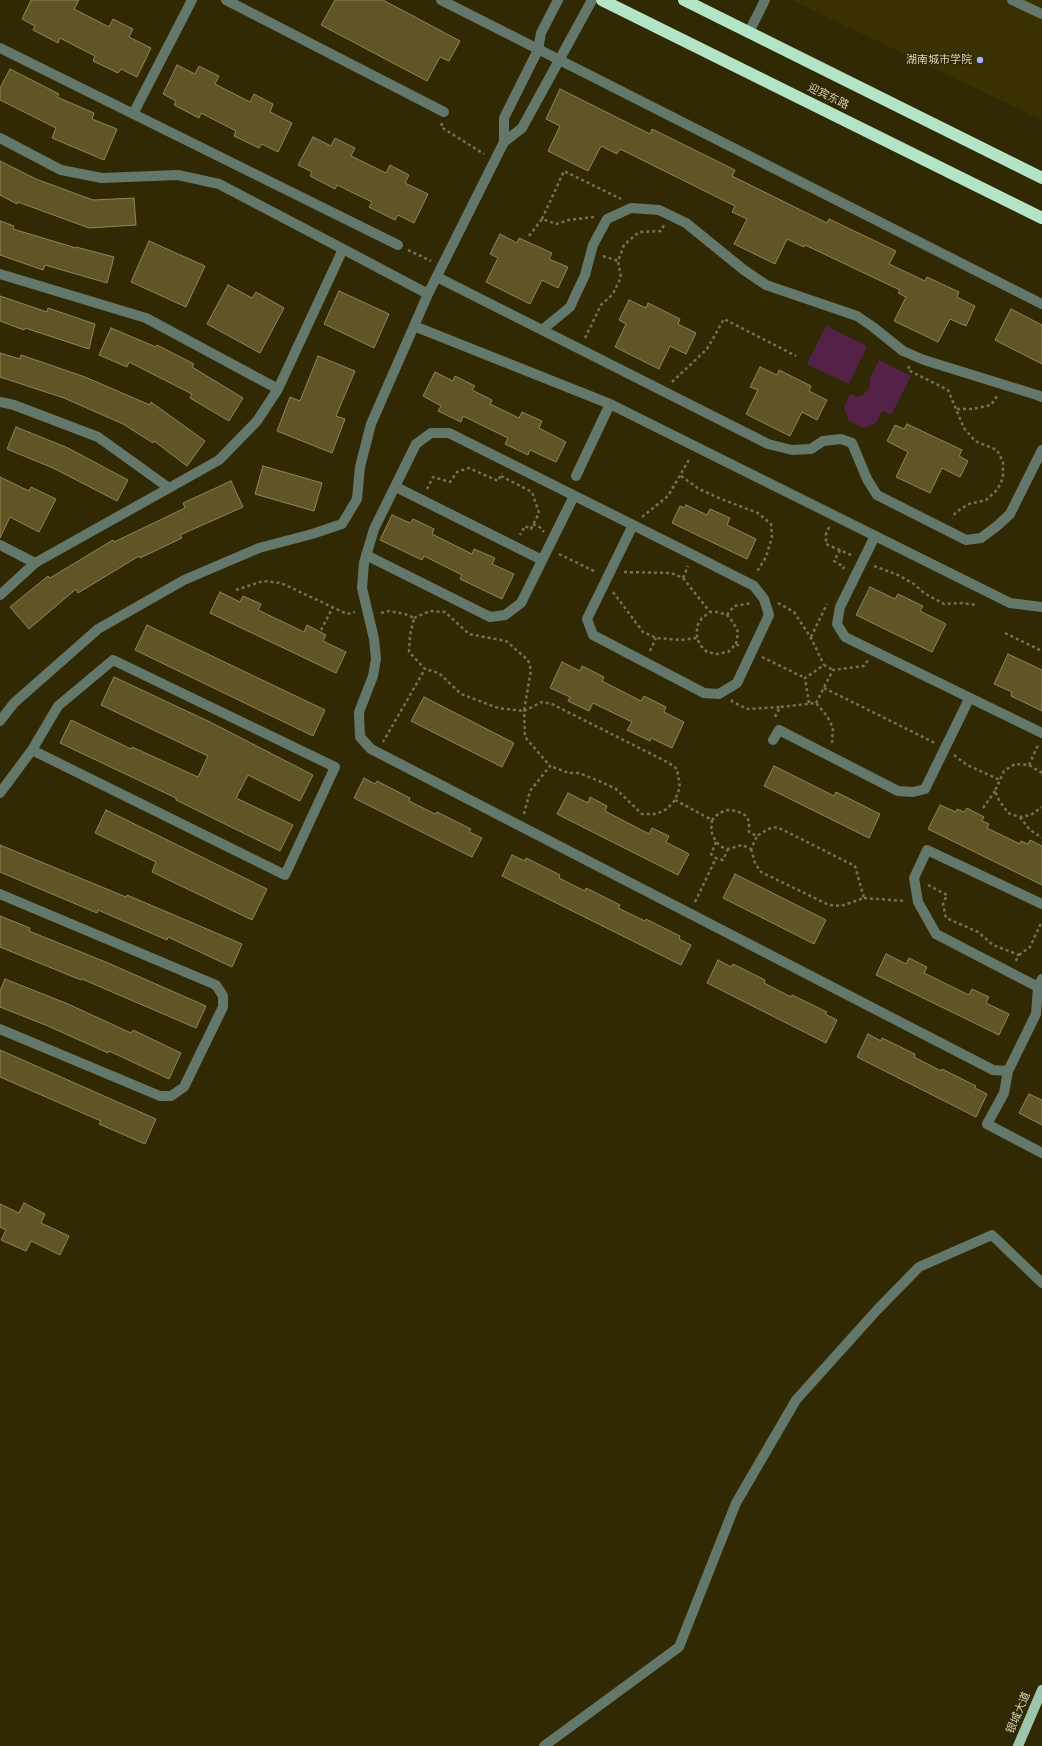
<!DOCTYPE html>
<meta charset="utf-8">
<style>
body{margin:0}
canvas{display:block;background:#302904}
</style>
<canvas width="1042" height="1746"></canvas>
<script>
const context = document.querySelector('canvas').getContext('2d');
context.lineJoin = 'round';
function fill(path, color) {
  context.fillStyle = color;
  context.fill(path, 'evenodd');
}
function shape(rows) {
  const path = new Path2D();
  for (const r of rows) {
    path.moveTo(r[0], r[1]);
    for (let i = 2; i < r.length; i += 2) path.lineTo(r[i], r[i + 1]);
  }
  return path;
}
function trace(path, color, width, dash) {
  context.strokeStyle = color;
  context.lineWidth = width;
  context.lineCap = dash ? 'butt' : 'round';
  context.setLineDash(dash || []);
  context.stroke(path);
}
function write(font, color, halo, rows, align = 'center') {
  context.font = font + ' Jost,"Noto Sans SC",sans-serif';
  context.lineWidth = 3;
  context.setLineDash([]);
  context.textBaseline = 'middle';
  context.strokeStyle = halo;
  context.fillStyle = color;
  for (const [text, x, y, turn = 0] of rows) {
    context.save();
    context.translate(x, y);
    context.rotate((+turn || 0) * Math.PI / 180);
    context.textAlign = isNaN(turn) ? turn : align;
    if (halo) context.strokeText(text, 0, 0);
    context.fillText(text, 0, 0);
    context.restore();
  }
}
fill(shape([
 [792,0,1042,0,1042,120]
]), '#3a3103');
fill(shape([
 [826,326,867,346,849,384,807,364],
 [879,360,911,376,891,415,882,411,876,423,863,428,848,420,844,407,850,394,857,397,864,394,870,387,870,378]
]), '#542248');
const building = shape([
 [31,0,79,0,74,9,109,27,113,19,133,29,129,37,151,48,137,77,121,69,118,73,93,61,95,56,60,38,58,43,33,30,35,26,22,19,31,0],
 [335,0,383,0,460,41,449,61,440,57,427,81,321,25,335,0],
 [177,65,195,74,199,66,219,76,215,84,250,102,254,94,273,104,270,112,292,123,278,152,262,144,259,148,234,136,236,131,201,113,199,118,174,105,176,101,163,94,177,65],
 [10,69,59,94,57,97,94,113,92,119,117,129,104,160,52,138,56,128,0,100,0,88,10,69],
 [560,89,650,134,652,129,735,170,732,176,827,223,829,219,896,251,889,264,925,281,927,277,959,292,957,297,975,306,966,326,950,319,938,342,894,321,906,297,898,293,900,290,805,245,804,247,787,239,775,264,734,244,747,219,732,212,735,206,620,149,617,154,601,146,588,171,548,151,560,126,546,119,560,89],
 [313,137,331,146,335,138,355,148,351,156,386,173,390,165,409,175,405,183,428,194,414,223,398,215,395,220,369,207,372,202,337,185,335,189,310,176,312,172,298,165,313,137],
 [0,161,36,179,93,200,134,198,136,225,89,228,18,202,17,204,0,195,0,161],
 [0,221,14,226,13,229,76,248,76,247,114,257,107,283,45,265,43,270,0,255,0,221],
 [500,234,517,243,519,238,552,253,549,259,568,267,558,288,542,280,530,304,486,282,498,258,490,254,500,234],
 [149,241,205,266,186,307,131,282,149,241],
 [228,285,252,298,256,292,284,308,260,353,207,324,228,285],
 [339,291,389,314,374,348,324,324,339,291],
 [0,296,47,312,48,308,95,324,89,349,25,328,24,330,0,321,0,296],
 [629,300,646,308,648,303,680,319,678,324,696,333,686,354,670,346,659,369,615,347,626,324,619,320,629,300],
 [1011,309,1042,325,1042,364,995,340,1011,309],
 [111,328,156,347,157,345,194,364,192,367,243,398,229,421,190,398,192,394,129,362,127,367,99,355,111,328],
 [0,353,20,359,21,355,85,377,150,405,151,402,205,441,187,466,154,441,153,443,123,424,64,398,0,377,0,353],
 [318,356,355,371,336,416,345,419,332,453,277,431,290,397,300,401,318,356],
 [760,367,777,375,779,370,811,386,809,391,827,400,817,420,802,412,790,436,746,414,758,390,750,387,760,367],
 [435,372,453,381,455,376,475,386,472,390,492,400,490,404,519,418,522,412,542,421,539,428,566,442,556,462,530,450,528,455,505,444,508,438,463,416,461,422,438,411,441,406,423,396,435,372],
 [907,424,962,450,959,456,968,461,960,477,942,468,930,493,896,477,908,452,887,441,895,425,904,429,907,424],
 [16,427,68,448,128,480,117,501,53,468,7,449,16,427],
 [263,466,322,483,314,511,255,494,263,466],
 [0,477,29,491,31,487,56,499,39,532,10,517,0,538,0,477],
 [231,481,243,507,180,535,182,538,140,558,139,556,78,593,76,589,29,629,10,607,48,576,50,578,113,540,114,542,185,508,183,503,231,481],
 [686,505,707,515,710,509,730,518,727,525,756,539,747,559,672,523,680,506,684,508,686,505],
 [392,515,410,523,413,519,434,529,432,534,472,554,474,549,495,558,492,564,514,574,502,599,460,579,462,575,424,556,422,560,380,540,392,515],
 [870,587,895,599,898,594,923,606,920,611,946,624,932,652,856,615,870,587],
 [220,592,240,602,243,596,261,604,258,610,304,632,307,625,326,635,323,641,346,652,336,673,210,613,220,592],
 [147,625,325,710,313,736,135,650,147,625],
 [1008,654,1042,670,1042,711,1011,696,1012,692,994,684,1008,654],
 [562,662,580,671,582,666,604,677,602,681,641,701,644,696,666,707,664,712,684,722,672,748,651,738,650,741,627,730,632,722,593,703,589,711,568,701,570,697,550,688,562,662],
 [114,677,210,722,313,775,300,801,248,775,236,798,293,825,280,851,176,800,176,798,60,743,71,720,131,749,132,747,198,777,208,756,101,705,114,677],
 [424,697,514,743,502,767,411,721,424,697],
 [774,766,834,796,836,792,880,814,869,838,764,786,774,766],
 [364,778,375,784,377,781,410,798,409,801,435,814,437,812,471,829,469,832,482,838,472,857,354,798,364,778],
 [568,793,588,803,590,797,607,806,605,811,649,834,652,828,669,836,666,842,689,854,678,875,557,814,568,793],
 [940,805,956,812,957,809,964,812,967,808,984,817,982,821,989,824,987,828,1020,844,1021,841,1028,844,1030,840,1042,846,1042,885,928,829,940,805],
 [106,810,267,889,252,920,152,872,156,862,95,833,106,810],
 [0,845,126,897,127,895,242,944,232,967,168,937,167,940,98,910,97,913,0,872,0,845],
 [512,855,525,861,526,858,560,875,559,878,585,891,586,888,620,905,618,908,645,921,646,919,680,936,679,939,691,945,681,965,502,876,512,855],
 [735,874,826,920,814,944,723,898,735,874],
 [0,916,30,928,29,931,108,963,206,1006,196,1028,82,979,81,980,0,947,0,916],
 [886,954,906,964,909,958,927,967,924,973,969,995,972,989,989,997,986,1003,1009,1014,999,1035,876,975,886,954],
 [718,960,731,967,733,964,765,980,764,983,791,997,792,995,827,1012,825,1014,837,1020,826,1043,707,983,718,960],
 [5,979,68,1004,131,1033,133,1030,181,1053,169,1079,109,1051,108,1053,48,1026,0,1007,0,991,5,979],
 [868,1034,881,1041,882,1038,915,1054,914,1057,941,1071,942,1069,976,1086,975,1088,987,1094,976,1117,857,1057,868,1034],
 [0,1050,156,1119,145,1144,99,1124,101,1121,0,1077,0,1050],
 [1029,1094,1042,1100,1042,1125,1019,1113,1029,1094],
 [24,1203,45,1214,41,1223,69,1236,60,1255,31,1241,26,1251,1,1240,6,1230,0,1227,0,1204,19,1213,24,1203]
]);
fill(building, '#5f5526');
trace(building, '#908555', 1);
trace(shape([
 [442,123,441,127,484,154],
 [542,219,564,171,621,199],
 [529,236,542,219,556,224,569,220,594,217],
 [408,250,431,261],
 [603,256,618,261,624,245,639,232,661,231,664,225],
 [585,338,601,305,613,294,621,277,618,261],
 [909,366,908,370,948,390,964,428,975,441,997,450,1003,462,1003,478,997,490,986,500,969,504,956,512,952,518],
 [672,382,707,349,724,319,796,356],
 [957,409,973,409,991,405,997,396],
 [501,476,532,492,539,513,531,529,525,526,520,535],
 [681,476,699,489,721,499,758,513,771,524,772,537,766,557,756,573],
 [427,489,433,477,450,482,457,472,469,468,498,481,502,473],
 [642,517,668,496,690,458],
 [533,524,541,528,544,532],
 [829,527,826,534,826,544,851,555],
 [840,550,834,561,844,567,843,569],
 [559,554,596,572],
 [874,566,898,575,914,584,924,593,944,604,962,603,976,605],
 [624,572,671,573,683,578,710,612],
 [683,578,688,566],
 [236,590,263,581,281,583,347,614,355,612],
 [613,592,643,632,656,638,681,640,697,638],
 [778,603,794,612,811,638,824,665],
 [381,613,389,611,405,614,414,618,410,635,409,652,425,669,383,742],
 [727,615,734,606,752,603],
 [414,618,430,611,445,612,469,634,506,641,528,660,531,670,524,711,498,708,461,694,439,673,425,669],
 [321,630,333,607],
 [1005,633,1042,651],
 [811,637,827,604],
 [736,644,738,632,733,622,727,615,717,612,710,612,702,618,697,626,697,638,700,645,707,652,717,654,728,652,736,644,741,647],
 [650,651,656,638],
 [762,657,805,678],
 [824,688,935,743],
 [731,700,733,702,747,709,780,707],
 [809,703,805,678,824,665,833,670],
 [816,703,833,670,864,666,868,660],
 [775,717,780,707,816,703,827,716,833,728,832,743],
 [954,755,967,765,1000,780],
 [1029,765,1038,745],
 [1042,773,1029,765,1015,764,1004,771,995,791,999,800,1008,813,1020,817,1031,815,1042,807],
 [675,800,712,820,711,831,716,842,722,847,728,849,742,845,751,849,757,836,749,832,749,821,745,815,737,811,728,810,719,813,712,820],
 [983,808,995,791],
 [524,814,530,791,550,766,525,737,524,711,542,702,552,704,669,763,677,769,680,787,675,800,667,809,656,814,642,814,616,789,599,781,579,773,569,773,550,766],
 [1020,817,1029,829,1042,838],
 [716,842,711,854,716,858,723,860,728,849],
 [751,849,755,863,761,872,829,905,841,906,864,898,855,866,777,827,768,829,757,836],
 [928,885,947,895,943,904,946,918,978,932,993,945,1019,955,1015,962],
 [864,898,905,901],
 [695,902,716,858],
 [1019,955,1030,947,1042,921]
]), '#767050', 2.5, [3, 3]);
trace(shape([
 [226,0,444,112],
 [441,0,1042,304],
 [558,0,541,33,538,50,504,118,504,142,522,128,592,0],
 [1012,0,1042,14],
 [749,32,765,0],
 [0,48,398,245],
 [133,114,192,0],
 [0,138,61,170,102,178,178,175,219,184,343,249,278,389,257,421,219,460,35,563,0,595],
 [343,249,428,294],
 [0,274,146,318,278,389],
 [437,277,768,444,792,450,811,449,823,441,841,439,852,443,867,479,877,495,966,540,981,538,997,526,1010,514,1042,450],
 [414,326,610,404,1010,603,1042,607],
 [542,330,570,307,585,275,593,245,607,219,631,208,659,210,686,223,744,270,766,285,857,316,873,327,903,351,924,360,1037,395,1042,397],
 [0,402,14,405,98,437,169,488],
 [576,476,610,404],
 [396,487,542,560],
 [633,525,587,619,593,635,704,693,719,694,737,683,769,615,764,599,754,586,693,555,449,433,431,433,416,444,374,529,364,563,362,588,374,639,376,659,373,676,359,712,360,737,371,749,993,1070,1008,1071,1036,1014,1038,987,1042,979],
 [875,536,840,607,837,624,845,637,1042,733],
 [0,545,35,563],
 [366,555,490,617,505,615,521,603,574,496],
 [0,721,14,703,98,629,184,580,259,548,312,534,342,524,357,499,360,467,371,424,428,294,504,142],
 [773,740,779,730,898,791,913,792,925,789,969,699],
 [0,793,32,750,58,706,113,660,335,767,285,875,32,750],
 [0,894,216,985,223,996,223,1007,184,1087,171,1096,160,1096,0,1029],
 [1038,987,936,934,918,902,914,878,927,850,1042,904],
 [1008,1071,1004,1093,987,1124,1042,1153],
 [544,1746,679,1647,736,1503,796,1400,877,1310,919,1267,992,1235,1042,1283]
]), '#63776a', 10);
trace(shape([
 [1018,1746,1042,1690]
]), '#9cc5ab', 10);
trace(shape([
 [602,0,1042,218],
 [684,0,1042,178]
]), '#b2e4c5', 12);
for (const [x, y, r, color] of [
 [980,60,4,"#a6b1fc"]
]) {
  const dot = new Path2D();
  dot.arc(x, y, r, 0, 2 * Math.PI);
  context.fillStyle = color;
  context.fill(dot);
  trace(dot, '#302904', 1.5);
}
write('11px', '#d8d3ba', '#302904', [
 ["湖南城市学院",972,60]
], 'right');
write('11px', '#d8d3ba', '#302904', [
 ["迎宾东路",828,97,26],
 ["银城大道",1019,1713,-67]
]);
</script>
